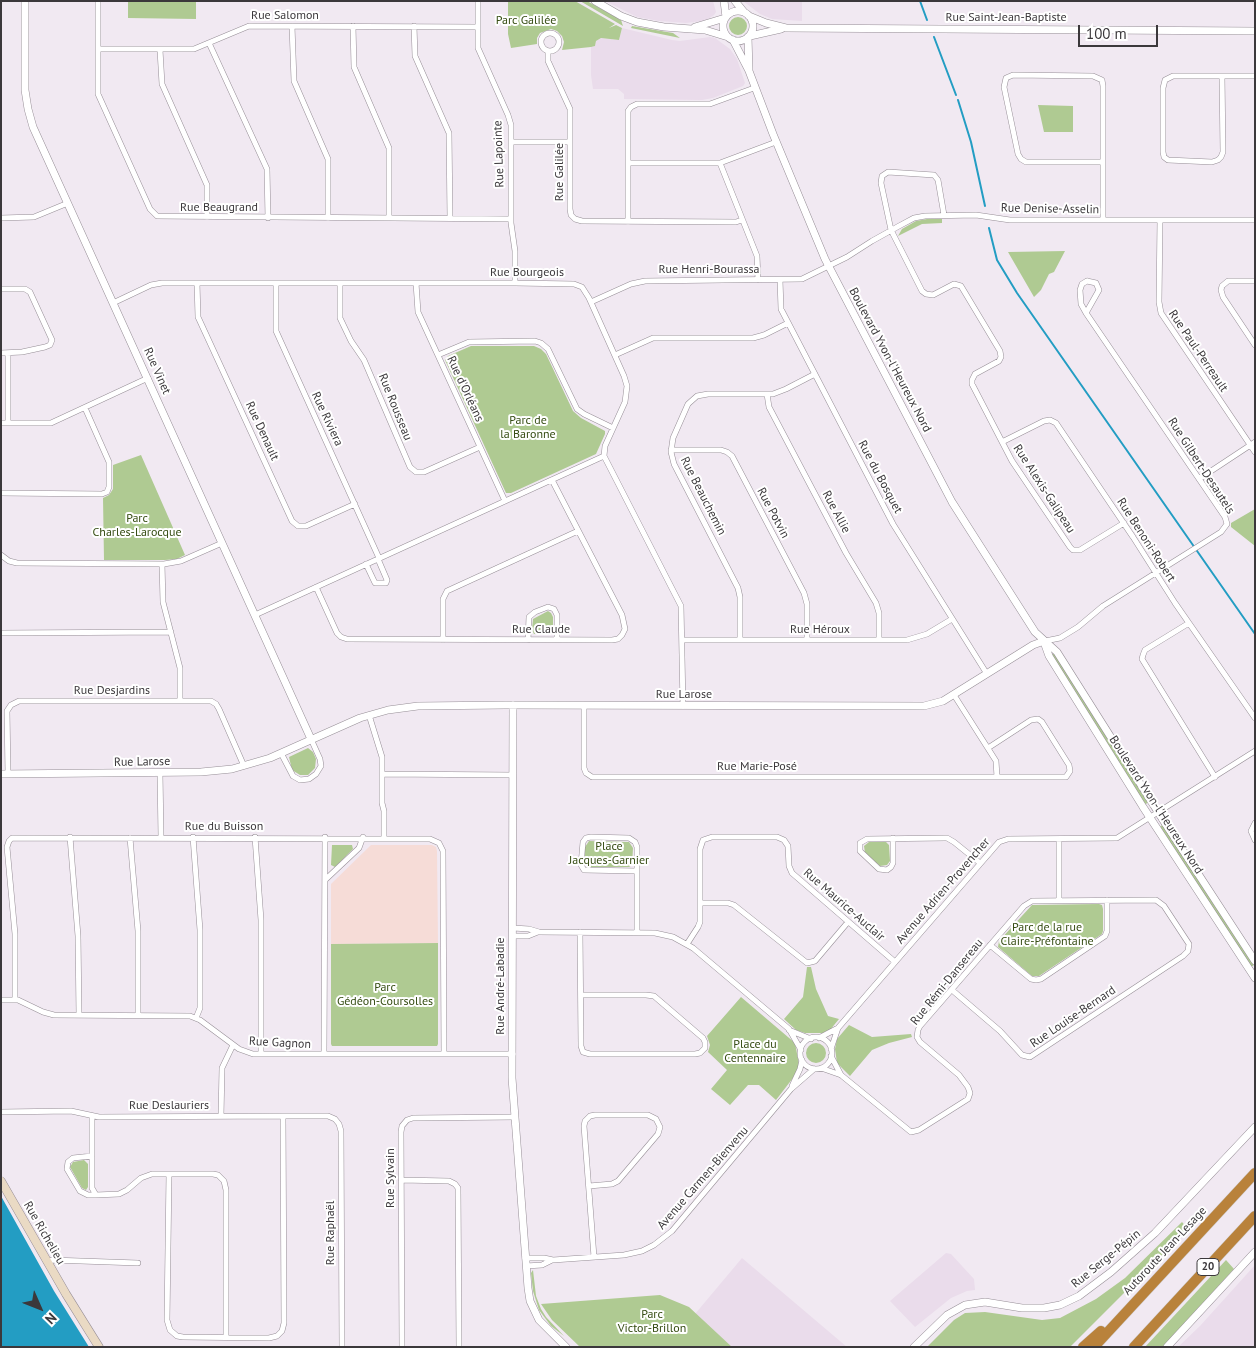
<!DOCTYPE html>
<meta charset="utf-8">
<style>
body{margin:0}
#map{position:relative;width:1256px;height:1348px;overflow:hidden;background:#f1e9f2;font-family:"PT Sans",sans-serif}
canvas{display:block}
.frame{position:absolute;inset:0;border:2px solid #3b383b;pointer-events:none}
.north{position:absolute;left:15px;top:1283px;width:50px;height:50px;-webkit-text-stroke:4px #fff;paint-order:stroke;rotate:134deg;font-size:14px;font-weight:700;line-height:20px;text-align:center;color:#3b383b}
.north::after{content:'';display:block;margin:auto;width:18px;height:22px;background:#3b383b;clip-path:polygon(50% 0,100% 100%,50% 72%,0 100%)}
.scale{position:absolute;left:1078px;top:25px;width:80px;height:22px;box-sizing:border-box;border:2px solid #3b383b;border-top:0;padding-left:6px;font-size:15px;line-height:18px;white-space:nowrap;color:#3b383b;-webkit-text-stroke:4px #fff;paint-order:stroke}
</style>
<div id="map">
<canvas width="1256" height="1348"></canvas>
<div class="frame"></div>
<div class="north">N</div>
<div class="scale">100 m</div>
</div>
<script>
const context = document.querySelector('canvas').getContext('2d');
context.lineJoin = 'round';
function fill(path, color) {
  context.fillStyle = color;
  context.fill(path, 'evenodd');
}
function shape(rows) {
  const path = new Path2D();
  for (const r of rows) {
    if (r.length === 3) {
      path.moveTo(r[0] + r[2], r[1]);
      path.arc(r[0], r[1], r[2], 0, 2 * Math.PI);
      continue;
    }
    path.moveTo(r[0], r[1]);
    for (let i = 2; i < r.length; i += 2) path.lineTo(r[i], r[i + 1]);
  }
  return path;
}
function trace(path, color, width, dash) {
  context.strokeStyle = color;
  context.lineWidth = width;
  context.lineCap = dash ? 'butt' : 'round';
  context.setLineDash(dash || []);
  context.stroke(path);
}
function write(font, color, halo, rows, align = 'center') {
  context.font = font + ' "PT Sans",sans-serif';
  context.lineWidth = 4;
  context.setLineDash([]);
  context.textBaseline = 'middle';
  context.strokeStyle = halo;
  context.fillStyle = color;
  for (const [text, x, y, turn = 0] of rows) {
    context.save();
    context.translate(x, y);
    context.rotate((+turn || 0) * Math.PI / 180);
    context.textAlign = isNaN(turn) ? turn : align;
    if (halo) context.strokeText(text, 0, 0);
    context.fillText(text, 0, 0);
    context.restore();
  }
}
fill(shape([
 [605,1,713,1,716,12,714,15,708,19,702,21,686,23,659,21,637,17],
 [743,1,802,1,802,21,772,19,760,14],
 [622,28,672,40,680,41,710,37,715,38,730,49,737,59,745,83,743,86,713,98,702,100,624,99,624,94,618,89,593,89,591,75,591,47,595,46,596,41,601,38,619,40],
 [946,1253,951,1254,974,1279,975,1290,967,1291,951,1298,915,1327,890,1301],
 [742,1258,847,1347,732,1347,695,1314],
 [1255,1265,1255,1347,1178,1347,1200,1326]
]), '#eadceb');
fill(shape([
 [371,845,432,845,436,847,437,851,438,943,331,944,331,884]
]), '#f6dcd7');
fill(shape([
 [128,1,196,1,196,19,128,18],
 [508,1,575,1,615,24,609,28,616,25,622,28,619,40,601,38,596,41,595,46,591,47,562,50,564,42,562,36,557,31,551,29,540,33,537,38,537,44,511,48,508,34],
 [580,1,587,1,621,20,623,26],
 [738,26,9],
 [632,26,673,33,680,38,631,28],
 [1038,105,1073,106,1073,132,1044,132],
 [927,219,942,219,942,223,922,224,898,236,902,229,916,221],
 [1065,251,1054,272,1049,274,1041,290,1034,297,1008,252],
 [471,346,534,346,541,349,546,354,573,411,581,418,605,431,605,434,596,454,511,493,506,493,445,360,448,356],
 [141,455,185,555,177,559,165,560,104,560,103,498,109,495,113,489,113,465],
 [1255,509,1255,546,1231,527,1231,523],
 [548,611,551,613,553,617,553,629,551,634,534,634,532,630,533,619],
 [1054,653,1148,803,1145,804,1052,655],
 [308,748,313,752,316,759,315,768,308,775,300,775,292,770,289,757],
 [1162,825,1242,945,1254,965,1251,967,1160,827],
 [589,841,629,842,633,848,632,865,629,867,589,867,584,862,585,847],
 [869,842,886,842,889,845,890,861,887,865,880,866,865,853,864,846],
 [332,845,352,845,353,849,335,867,331,865],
 [1099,904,1102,905,1103,909,1103,931,1102,934,1039,976,1032,976,998,947,999,941,1032,905],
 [438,943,438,1044,437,1046,332,1046,331,1044,331,944],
 [807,967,811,967,816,989,828,1016,839,1019,830,1030,823,1033,805,1033,796,1030,784,1019,803,997],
 [741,997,795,1043,799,1064,796,1074,776,1100,759,1085,748,1085,730,1105,711,1089,727,1070,708,1052,710,1045,707,1036],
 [849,1025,872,1037,911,1034,912,1037,889,1043,872,1050,850,1076,837,1063,835,1049,837,1039],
 [816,1053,10],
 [84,1160,88,1164,88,1187,86,1190,82,1188,70,1167,73,1162],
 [1182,1222,1188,1229,1070,1347,927,1347,954,1320,965,1313,985,1312,1042,1320,1060,1318,1096,1299,1125,1278],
 [1226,1260,1234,1269,1163,1347,1145,1347],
 [533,1270,536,1296,541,1309,546,1317,564,1336,551,1326,539,1310,533,1291,531,1273],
 [660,1295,689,1307,732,1347,580,1347,552,1320,541,1304]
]), '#afca92');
fill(shape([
 [1,1196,54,1291,89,1347,1,1347]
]), '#239dc3');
trace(shape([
 [920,1,927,20],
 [934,37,956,95],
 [958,100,971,142,985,206],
 [989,228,997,260,1017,293,1255,634]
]), '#239dc3', 2);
const minor = shape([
 [98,1,98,94,150,209,157,216,511,219],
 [478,1,478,48,508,115,511,125,511,223,515,251,515,283],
 [292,26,294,81,328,159,328,218],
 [353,26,354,67,389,148,389,218],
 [414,26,415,56,449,133,450,218],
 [550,42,9],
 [209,43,267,169,268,218],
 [98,49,194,49,249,26,477,27],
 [160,50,162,84,207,185,207,217],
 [548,52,548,61,570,109,570,209,571,215,575,219,582,221,736,222,742,220],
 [1222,76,1223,152,1221,157,1218,160,1212,162,1168,160,1164,157,1163,152,1163,88,1165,80,1173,76,1255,76],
 [511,142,570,142],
 [628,163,720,163,776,142],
 [720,163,757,256,758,280],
 [944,215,938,180,934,175,888,172,882,176,881,183,891,230,922,291,926,294,933,295,954,284,961,286,1000,351,1001,357,999,361,975,374,972,380,972,384,1012,461,1070,547,1073,550,1080,550,1124,523],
 [1,218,34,217,68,203],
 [1103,220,1103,86,1102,80,1093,76,1013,75,1006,78,1004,87,1018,154,1021,159,1026,162,1103,162],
 [1160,220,1159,302,1161,313,1255,452],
 [628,222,628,111,631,107,637,104,710,104,754,88],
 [780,280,781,309,893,524,987,674],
 [1087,281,1096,283,1099,290,1086,313,1081,304,1080,290,1082,284,1087,281],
 [1255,281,1228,281,1222,286,1221,290,1223,297,1255,345],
 [197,283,198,317,292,521,298,526,306,526,355,504],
 [276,283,276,331,379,558],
 [340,283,340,318,351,341,364,360,410,467,416,472,424,472,480,447],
 [416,283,418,312,505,501],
 [1,289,25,289,30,292,52,340,50,345,45,347,22,352,1,353],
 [591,302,631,284,645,281,802,279,847,257,872,241,899,226,914,218,925,216,976,215,1010,220,1255,220],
 [113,303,151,285,162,283,515,283,574,284,582,287,589,298,624,376,627,386,625,402,605,446,604,456,681,606,683,706],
 [438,355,469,342,535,341,541,343,548,349,577,409,584,414,613,428],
 [615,355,653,338,753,338,764,335,788,323],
 [767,394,769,407,846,553,876,603,879,613,879,640],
 [1,423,51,423,148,378],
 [8,423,8,353],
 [1002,442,1044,421,1050,420,1056,423,1133,537,1175,603,1255,718],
 [671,450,721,450,727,452,732,456,804,593,807,604,807,640],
 [1199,479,1255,442],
 [1,493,102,494,107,492,109,487,109,462,85,408],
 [1,555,9,561,17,563,164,564,181,561,222,543],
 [162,564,163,602,180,668,180,701],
 [366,564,375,583,386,583,387,580,378,559],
 [316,587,337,633,341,637,347,639,612,640,618,639,622,635,625,629,622,615,552,480],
 [255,615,604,456],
 [1189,623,1145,650,1143,655,1142,659,1215,777],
 [1,633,171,632],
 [443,640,443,599,447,591,578,531],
 [528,640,529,617,535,612,548,607,554,609,557,615,557,640],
 [683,640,907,640,927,634,952,619],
 [740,640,740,597,738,588,674,464,671,452,673,438,688,404,697,396,708,394,773,394,786,389,815,374],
 [1045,641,1060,638,1078,627,1103,606,1221,532,1227,524,1225,517,1086,313],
 [954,695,996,761,997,777],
 [584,706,584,768,586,773,592,777,1066,777,1070,771,1069,765,1042,722,1038,719,1031,720,988,748],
 [369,715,382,757,382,803,384,811,384,838],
 [281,753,293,776,300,780,309,779,316,774,321,766,320,759,311,739],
 [160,773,161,837],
 [8,774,7,711,11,705,19,701,211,701,216,704,219,709,244,766],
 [383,774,513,775],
 [1255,823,1251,831,1255,840],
 [70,837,78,936,79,1015],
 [193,837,200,930,200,1008,196,1018],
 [255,837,261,920,261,1054],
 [130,838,138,931,138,1015],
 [893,838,893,863,891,867,887,870,879,869,860,851,860,843,867,839,868,839,945,838,947,838,954,842,980,863],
 [1059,839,1059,900],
 [636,871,584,870,581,865,583,842,586,838,591,837,629,838,635,842,637,847,637,932],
 [325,880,359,848,363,837],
 [700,903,728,903,734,905,807,963,815,961,848,922],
 [513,928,529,929,539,932,655,933,673,937,693,948,789,1029,801,1050],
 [580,932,581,1046,583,1052,590,1054,695,1054,700,1053,705,1048,705,1042,703,1038,654,996,646,995,581,995],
 [513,936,528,936,538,932],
 [687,944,698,927,700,922,700,849,703,840,712,837,777,837,784,840,788,846,789,866,792,873,895,962],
 [990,945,1031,979,1036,980,1041,979,1105,936,1107,931,1107,900],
 [1,1000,18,1000,43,1012,54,1015,190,1016,200,1020,239,1049,253,1054,513,1054],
 [15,1000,15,934,7,847,9,841,12,838,430,839,439,843,443,851,444,1054],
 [789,1030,811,1039],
 [816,1053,16],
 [819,1038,838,1028,999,842,1008,839,1117,838,1255,751],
 [831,1049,838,1028],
 [324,1054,325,837],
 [831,1056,841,1075],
 [821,1068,841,1075,911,1132,919,1130,968,1099,970,1093,968,1087,959,1075,920,1042,917,1037,918,1030,920,1026,1024,906,1032,901,1156,900,1164,906,1189,944,1188,951,1183,956,1030,1057,1022,1055,1000,1031,952,990],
 [792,1086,800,1069,802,1060],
 [1,1112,71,1111,99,1117,283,1116,328,1116,335,1119,339,1124,341,1131,342,1347],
 [92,1116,92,1188,96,1195,119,1194,127,1190,141,1178,152,1174,213,1174,218,1175,224,1181,226,1190,226,1337],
 [221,1116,222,1068,233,1045],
 [92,1156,73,1158,68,1162,67,1169,80,1191,88,1195,96,1195],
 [169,1174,167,1320,170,1330,177,1336,183,1337,269,1338,277,1336,282,1331,284,1323,283,1116],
 [401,1180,449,1181,455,1184,458,1188,459,1347],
 [589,1186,612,1184,618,1181,658,1134,660,1127,656,1119,648,1115,595,1115,590,1116,585,1121,584,1126,594,1257],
 [525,1258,544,1258,553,1260,624,1255,642,1251,654,1245,672,1231,791,1089,814,1069],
 [47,1262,52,1260,138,1263],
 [526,1266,542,1265,552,1260],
 [402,1347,401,1132,402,1126,407,1120,413,1118,515,1117]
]);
const tertiary = shape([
 [25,1,25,90,28,109,33,127,311,739],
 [595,1,621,16,637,22,664,27,705,30,728,37],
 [724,1,726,17],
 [735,1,744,12],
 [738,26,15],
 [749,16,766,23,786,28,1255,31],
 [695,27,725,18],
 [750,36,781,29],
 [748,37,749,70],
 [733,40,749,71,773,134,825,259,952,502,1035,632,1057,652,1165,823,1255,961],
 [1044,642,1049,656,1143,807,1255,978],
 [513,705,512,1078,528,1288,530,1301,539,1320,566,1347],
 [1,774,201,772,232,769,270,758,360,718,388,710,418,706,505,705,924,706,943,701,1033,645,1044,641],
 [914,1347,947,1315,965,1305,985,1302,1022,1308,1044,1308,1060,1305,1079,1296,1111,1272,1155,1233,1255,1127],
 [1167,1347,1255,1252]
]);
const secondary = shape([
 [1,1181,66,1294,99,1347]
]);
const motorway = shape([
 [1083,1347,1101,1331],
 [1094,1347,1255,1173],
 [1134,1347,1255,1216]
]);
trace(minor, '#968e96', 6);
trace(tertiary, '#968e96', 8);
trace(secondary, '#968e96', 9);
trace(motorway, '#cccbcc', 11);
trace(minor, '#fff', 5);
trace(tertiary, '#fff', 7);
trace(secondary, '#eadac4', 8);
trace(motorway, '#b9823b', 10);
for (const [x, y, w] of [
 [1208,1267,22]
]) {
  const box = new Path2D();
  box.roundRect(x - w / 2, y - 8.5, w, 17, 4);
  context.fillStyle = '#fff';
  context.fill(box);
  trace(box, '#3b383b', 1);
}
write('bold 11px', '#3b383b', null, [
 ["20",1208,1267]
]);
write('12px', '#3b383b', '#fff', [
 ["Rue Salomon",285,16],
 ["Rue Saint-Jean-Baptiste",1006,18],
 ["Rue Lapointe",499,154,-92],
 ["Rue Galilée",560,172,-90],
 ["Rue Beaugrand",219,208],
 ["Rue Denise-Asselin",1050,209,1],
 ["Rue Henri-Bourassa",709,270],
 ["Rue Bourgeois",527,273],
 ["Rue Paul-Perreault",1198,351,56],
 ["Boulevard Yvon-l'Heureux Nord",890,360,62],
 ["Rue Vinet",157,371,66],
 ["Rue d'Orléans",465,389,65],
 ["Rue Rousseau",395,407,68],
 ["Rue Riviera",327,419,65],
 ["Rue Denault",262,431,65],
 ["Rue Gilbert-Desautels",1201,466,57],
 ["Rue du Bosquet",880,477,62],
 ["Rue Alexis-Galipeau",1044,489,57],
 ["Rue Beauchemin",703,496,63],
 ["Rue Allie",836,512,62],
 ["Rue Potvin",773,513,62],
 ["Rue Benoni-Robert",1146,540,57],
 ["Rue Claude",541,630],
 ["Rue Héroux",820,630],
 ["Rue Desjardins",112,691],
 ["Rue Larose",684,695],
 ["Rue Larose",142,762,-1],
 ["Rue Marie-Posé",757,767],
 ["Boulevard Yvon-l'Heureux Nord",1156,805,57],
 ["Rue du Buisson",224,827],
 ["Avenue Adrien-Provencher",943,891,-49],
 ["Rue Maurice-Auclair",844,905,41],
 ["Rue Rémi-Dansereau",947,982,-51],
 ["Rue André-Labadie",501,986,-90],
 ["Rue Louise-Bernard",1073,1017,-34],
 ["Rue Gagnon",280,1043,3],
 ["Rue Deslauriers",169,1106],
 ["Rue Sylvain",391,1178,-90],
 ["Avenue Carmen-Bienvenu",703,1178,-49],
 ["Rue Richelieu",44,1233,60],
 ["Rue Raphaël",331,1233,-90],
 ["Autoroute Jean-Lesage",1165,1251,-47],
 ["Rue Serge-Pépin",1106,1259,-39]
]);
write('12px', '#354c12', '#fff', [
 ["Parc Galilée",526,21],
 ["Parc de",528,421],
 ["la Baronne",528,435],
 ["Parc",137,519],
 ["Charles-Larocque",137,533],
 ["Place",609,847],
 ["Jacques-Garnier",609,861],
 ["Parc de la rue",1047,928],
 ["Claire-Préfontaine",1047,942],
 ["Parc",385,988],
 ["Gédéon-Coursolles",385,1002],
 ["Place du",755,1045],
 ["Centennaire",755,1059],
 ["Parc",652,1315],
 ["Victor-Brillon",652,1329]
]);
</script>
